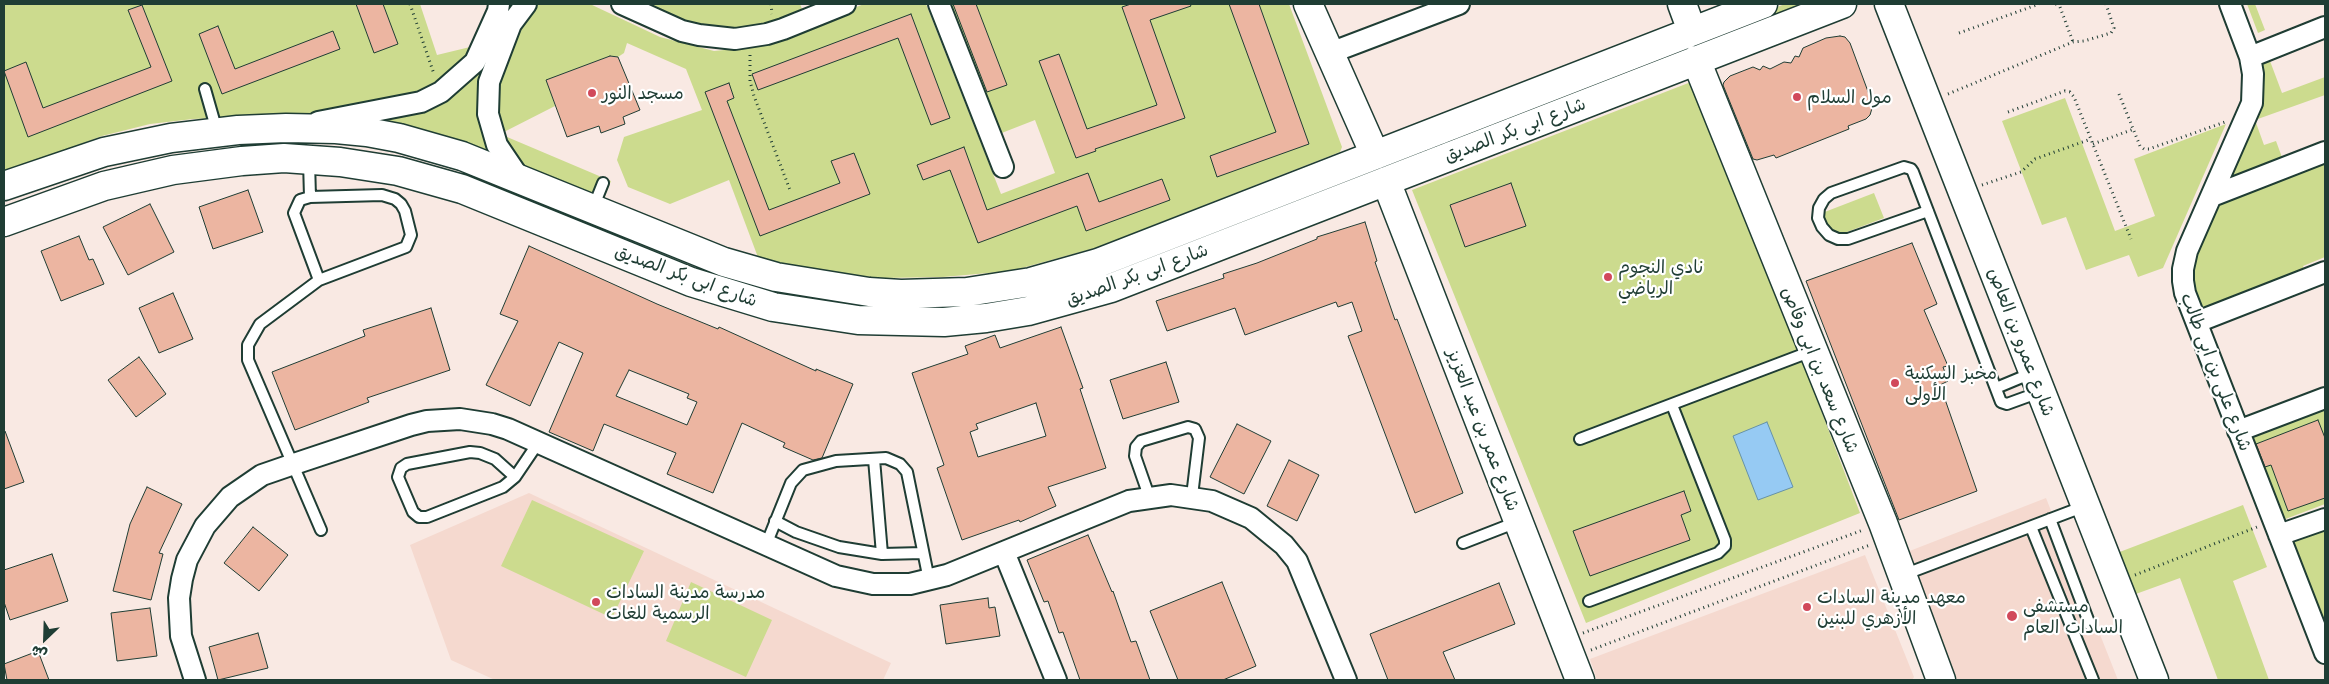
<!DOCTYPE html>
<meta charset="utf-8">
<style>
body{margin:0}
#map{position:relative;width:2329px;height:684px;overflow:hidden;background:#f9e9e3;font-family:Mali,"Playpen Sans Arabic",sans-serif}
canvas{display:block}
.frame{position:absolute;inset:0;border:5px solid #1f3d34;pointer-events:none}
.north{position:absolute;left:20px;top:614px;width:50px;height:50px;-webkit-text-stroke:4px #fff;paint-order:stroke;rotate:204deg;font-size:14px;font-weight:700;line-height:20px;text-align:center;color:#1f3d34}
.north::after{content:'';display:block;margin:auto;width:18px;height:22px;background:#1f3d34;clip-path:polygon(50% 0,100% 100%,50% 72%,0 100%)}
</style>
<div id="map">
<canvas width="2329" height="684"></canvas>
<div class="frame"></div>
<div class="north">ش</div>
</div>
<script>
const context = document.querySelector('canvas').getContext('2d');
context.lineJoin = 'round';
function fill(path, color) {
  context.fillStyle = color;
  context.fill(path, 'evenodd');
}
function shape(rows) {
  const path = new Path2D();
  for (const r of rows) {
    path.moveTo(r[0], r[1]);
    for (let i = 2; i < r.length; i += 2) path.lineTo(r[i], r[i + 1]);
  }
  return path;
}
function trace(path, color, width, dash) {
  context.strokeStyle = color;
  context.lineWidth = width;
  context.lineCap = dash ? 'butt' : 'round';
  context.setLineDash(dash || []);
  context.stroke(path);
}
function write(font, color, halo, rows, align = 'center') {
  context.font = font + ' Mali,"Playpen Sans Arabic",sans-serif';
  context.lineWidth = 4.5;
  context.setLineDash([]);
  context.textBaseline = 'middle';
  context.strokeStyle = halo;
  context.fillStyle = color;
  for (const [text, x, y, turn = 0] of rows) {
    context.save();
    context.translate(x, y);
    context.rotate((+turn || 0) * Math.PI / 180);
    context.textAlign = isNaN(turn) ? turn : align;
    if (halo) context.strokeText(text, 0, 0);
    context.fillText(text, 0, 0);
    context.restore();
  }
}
fill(shape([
 [529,493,891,663,883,680,495,680,451,660,410,545],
 [2046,498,2118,680,1957,680,1907,552],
 [1865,555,1914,677,1912,680,1597,680,1590,659]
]), '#f5d9cf');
fill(shape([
 [4,4,420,4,437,55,470,47,484,53,505,4,590,4,660,37,714,51,755,47,864,4,926,4,1001,194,1055,173,1035,120,994,136,941,4,1289,4,1342,147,1340,152,1095,248,1011,271,943,277,881,278,812,271,759,260,729,180,670,204,628,187,617,160,624,137,702,110,686,69,627,43,624,53,618,57,610,56,547,80,555,106,500,134,611,181,603,201,489,152,393,124,290,115,193,119,150,124,102,136,4,173],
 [640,4,800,4,802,9,778,19,774,32,716,30,699,28],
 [1785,4,1809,4,1439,147,1492,120],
 [2247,4,2255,4,2265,30,2258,33],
 [2270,61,2282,93,2325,77,2325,95,2255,120,2264,145,2276,141,2283,160,2230,178,2258,103,2255,66],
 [1691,82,1803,363,1860,513,1586,623,1412,190],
 [2065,98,2115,231,2155,216,2134,159,2226,124,2163,268,2138,277,2129,255,2086,270,2066,217,2042,225,2002,121],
 [2325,158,2325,257,2303,266,2305,273,2200,310,2194,291,2192,258,2217,200],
 [1874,193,1884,218,1831,238,1822,213],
 [2325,408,2325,504,2275,523,2243,439],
 [532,500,644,551,612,618,501,566],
 [2243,505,2267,567,2233,581,2269,680,2218,680,2180,578,2133,595,2117,553],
 [2325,529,2325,629,2285,545],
 [691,582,772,620,746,677,666,641]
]), '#ccdb8e');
const water = shape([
 [1767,422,1793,487,1758,500,1733,436,1767,422]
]);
fill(water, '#96caf3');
trace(water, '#6692a7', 1);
const building = shape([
 [356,4,383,4,398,44,374,53,356,4],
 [953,4,976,4,1007,85,987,92,953,4],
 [1131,4,1190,4,1191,6,1150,20,1185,118,1095,149,1096,151,1076,158,1039,61,1059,54,1087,129,1157,105,1122,7,1131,4],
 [1229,4,1259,4,1309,144,1217,177,1210,156,1276,132,1229,4],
 [142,5,172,81,28,137,4,71,26,62,43,108,151,67,128,10,142,5],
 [911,14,950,118,931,125,898,38,758,90,752,74,911,14],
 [218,26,235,69,333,31,340,49,222,94,199,34,218,26],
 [1840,36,1845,37,1850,43,1873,105,1870,115,1866,119,1848,126,1849,129,1776,158,1774,155,1757,160,1753,159,1723,85,1724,82,1730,76,1753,67,1760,70,1763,66,1770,69,1784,62,1791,63,1795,56,1799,57,1803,48,1826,38,1840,36],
 [610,56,618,57,640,110,623,117,625,124,601,133,599,126,567,137,546,80,610,56],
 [729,83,734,98,727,101,769,210,840,183,831,161,854,153,870,194,760,236,705,92,729,83],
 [964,147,987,210,1088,173,1099,202,1162,179,1170,200,1086,231,1077,206,978,243,950,170,923,180,917,165,964,147],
 [1511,183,1526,226,1465,247,1450,205,1511,183],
 [248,190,263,232,213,249,199,207,248,190],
 [150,204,174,252,128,275,103,227,150,204],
 [1365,222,1377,261,1375,262,1395,320,1397,319,1463,493,1415,513,1348,336,1362,331,1352,302,1338,307,1336,302,1245,335,1235,308,1167,331,1156,301,1224,278,1223,274,1257,263,1317,239,1317,237,1365,222],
 [79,236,89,260,93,259,104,284,61,301,41,251,79,236],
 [1912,243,1937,304,1924,310,1948,366,1943,367,1948,381,1940,385,1977,491,1899,520,1806,281,1912,243],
 [529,246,657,304,718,329,719,327,816,371,816,369,853,384,822,458,813,460,783,447,785,443,742,423,713,493,667,474,676,453,604,424,593,451,549,432,583,353,559,342,530,406,486,385,518,321,500,314,529,246],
 [629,370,689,394,687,398,697,402,687,425,616,396,629,370],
 [173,293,193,339,159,353,139,308,173,293],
 [431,308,450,370,367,398,369,402,295,430,272,372,365,336,363,330,431,308],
 [1061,327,1083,388,1080,389,1106,468,1048,487,1056,506,1020,522,1019,520,962,540,937,468,944,465,912,373,968,354,965,346,995,335,1000,348,1061,327],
 [1036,403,1046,436,978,457,970,432,978,429,976,424,1036,403],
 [139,357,166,394,136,417,108,380,139,357],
 [1166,362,1179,402,1123,419,1110,380,1166,362],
 [2318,420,2325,438,2325,498,2288,511,2271,465,2265,467,2256,444,2318,420],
 [1237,424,1271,441,1244,494,1210,477,1237,424],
 [4,431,5,431,24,482,4,489,4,431],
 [1289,460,1319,475,1297,521,1267,506,1289,460],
 [147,487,182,504,159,553,163,554,151,600,113,591,130,524,147,487],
 [1684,491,1691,511,1681,515,1690,540,1590,576,1573,531,1684,491],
 [253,527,288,555,259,591,224,563,253,527],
 [1088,535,1112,592,1113,591,1131,642,1136,641,1150,680,1080,680,1063,632,1059,633,1048,601,1044,602,1027,560,1088,535],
 [52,554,68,601,10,620,4,602,4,570,52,554],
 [1222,582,1256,666,1223,680,1178,680,1150,611,1222,582],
 [1499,583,1515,624,1443,652,1455,680,1388,680,1370,634,1499,583],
 [988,598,989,608,995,607,1000,636,946,644,940,605,988,598],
 [150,608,157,656,117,661,111,613,150,608],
 [258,633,268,668,218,680,209,647,258,633],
 [38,651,49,680,7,680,4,664,38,651]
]);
fill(building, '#ecb5a1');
trace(building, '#1f3d34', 1);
const lane = shape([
 [205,89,217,131],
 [309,161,310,197],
 [593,208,603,183],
 [1928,211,1848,239,1838,239,1829,235,1822,227,1818,218,1819,208,1824,199,1831,193,1904,167,1911,169,1913,172,2001,402,2007,404,2040,392],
 [319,280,294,213,300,200,310,197,382,195,395,199,401,204,405,211,411,235,406,247,319,280,260,324,248,345,248,360,321,530],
 [1996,388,2032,373],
 [1580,439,1812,351],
 [874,459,882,554],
 [515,477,495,459,480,453,470,452,407,464,401,468,398,477,413,512,419,517,427,517,503,487,515,477,538,443],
 [1149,496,1135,456,1136,447,1141,441,1188,427,1195,429,1199,438,1192,496],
 [2050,519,2090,625],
 [775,521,796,532,839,547,882,554,923,553],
 [2031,527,2093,680],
 [1463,543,1517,522],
 [766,545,791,483,803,470,836,461,886,458,900,464,907,472,929,580],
 [1903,575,2085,506],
 [1589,601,1718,553,1725,546,1725,540,1672,405]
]);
const street = shape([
 [622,4,682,31,699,35,735,39,767,34,783,29,845,4],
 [939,4,1003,167],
 [2230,4,2250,57,2253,74,2252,103,2187,251,2183,269,2183,281,2185,293,2325,653],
 [1330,53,1459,4],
 [2250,57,2325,27],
 [318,122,421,102,441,92,475,62,498,11,499,4],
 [520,179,497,145,488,114,489,82,511,24,526,4],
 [2212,196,2325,152],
 [2197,322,2325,272],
 [2238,431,2325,398],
 [2279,535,2325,519],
 [1004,552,1056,680],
 [195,680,181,636,179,598,182,579,187,560,205,526,230,497,262,475,291,465,411,425,427,421,460,419,492,424,508,429,836,576,873,584,910,584,947,575,1129,501,1171,495,1212,501,1251,518,1284,545,1297,561,1346,680]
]);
const secondary = shape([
 [1308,4,1375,155],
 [1682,4,1692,31],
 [1889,4,2154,680],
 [1696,60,1883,523,1941,680],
 [1386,181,1580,680],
 [4,186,104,152,171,138,238,130,286,128,336,129,367,132,399,138,462,156,724,262,776,277,869,292,901,294,967,292,1031,282,1098,263,1763,4],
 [4,222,104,186,173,170,242,161,284,158,340,162,398,171,462,189,691,282,773,307,858,320,944,322,986,318,1028,311,1111,288,1842,4]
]);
trace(lane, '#1f3d34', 14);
trace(street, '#1f3d34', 24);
trace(secondary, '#1f3d34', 31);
trace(shape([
 [410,4,434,74],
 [771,4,772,14],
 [2056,4,2060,7,2073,42],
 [1959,33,2039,4],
 [750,55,750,81,754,96,790,190],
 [1948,94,2073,42,2084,41,2111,33,2114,28,2106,4],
 [2119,94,2140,146,2144,149,2149,149,2225,122],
 [2008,112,2065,91,2070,92,2074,97,2131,239],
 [2093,144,2134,129],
 [1982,185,2021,172,2035,159,2091,139],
 [2135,575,2257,527],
 [1583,633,1863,530],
 [1591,650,1870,545]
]), '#1f3d34', 3, [1, 4]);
trace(lane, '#fff', 10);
trace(street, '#fff', 20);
trace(secondary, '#fff', 28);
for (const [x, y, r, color] of [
 [592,93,5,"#d1495b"],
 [1797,97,5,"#d1495b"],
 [1608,277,5,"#d1495b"],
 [1895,383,5,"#d1495b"],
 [596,602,5,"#d1495b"],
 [1807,607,5,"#d1495b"],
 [2012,616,6,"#d1495b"]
]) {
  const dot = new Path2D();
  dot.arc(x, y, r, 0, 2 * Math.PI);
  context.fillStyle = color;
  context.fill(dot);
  trace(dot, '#fff', 2);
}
write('18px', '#1f3d34', '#fff', [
 ["مسجد النور",602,93],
 ["مول السلام",1807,97],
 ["نادي النجوم",1618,267],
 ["الرياضي",1618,288],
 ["مخبز السكنية",1905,373],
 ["الأولى",1905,394],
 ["مدرسة مدينة السادات",606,592],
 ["الرسمية للغات",606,613],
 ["معهد مدينة السادات",1817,597],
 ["الأزهري للبنين",1817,618],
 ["مستشفى",2023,606],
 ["السادات العام",2023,627]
], 'left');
write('18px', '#1f3d34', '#fff', [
 ["شارع ابى بكر الصديق",1515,130,-21],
 ["شارع ابى بكر الصديق",1137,275,-20],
 ["شارع ابى بكر الصديق",686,276,20],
 ["شارع عمرو بن العاص",2021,342,69],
 ["شارع سعد بن ابى وقاص",1820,370,68],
 ["شارع على بن ابى طالب",2216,372,69],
 ["شارع عمر بن عبد العزيز",1483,430,69]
]);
</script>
